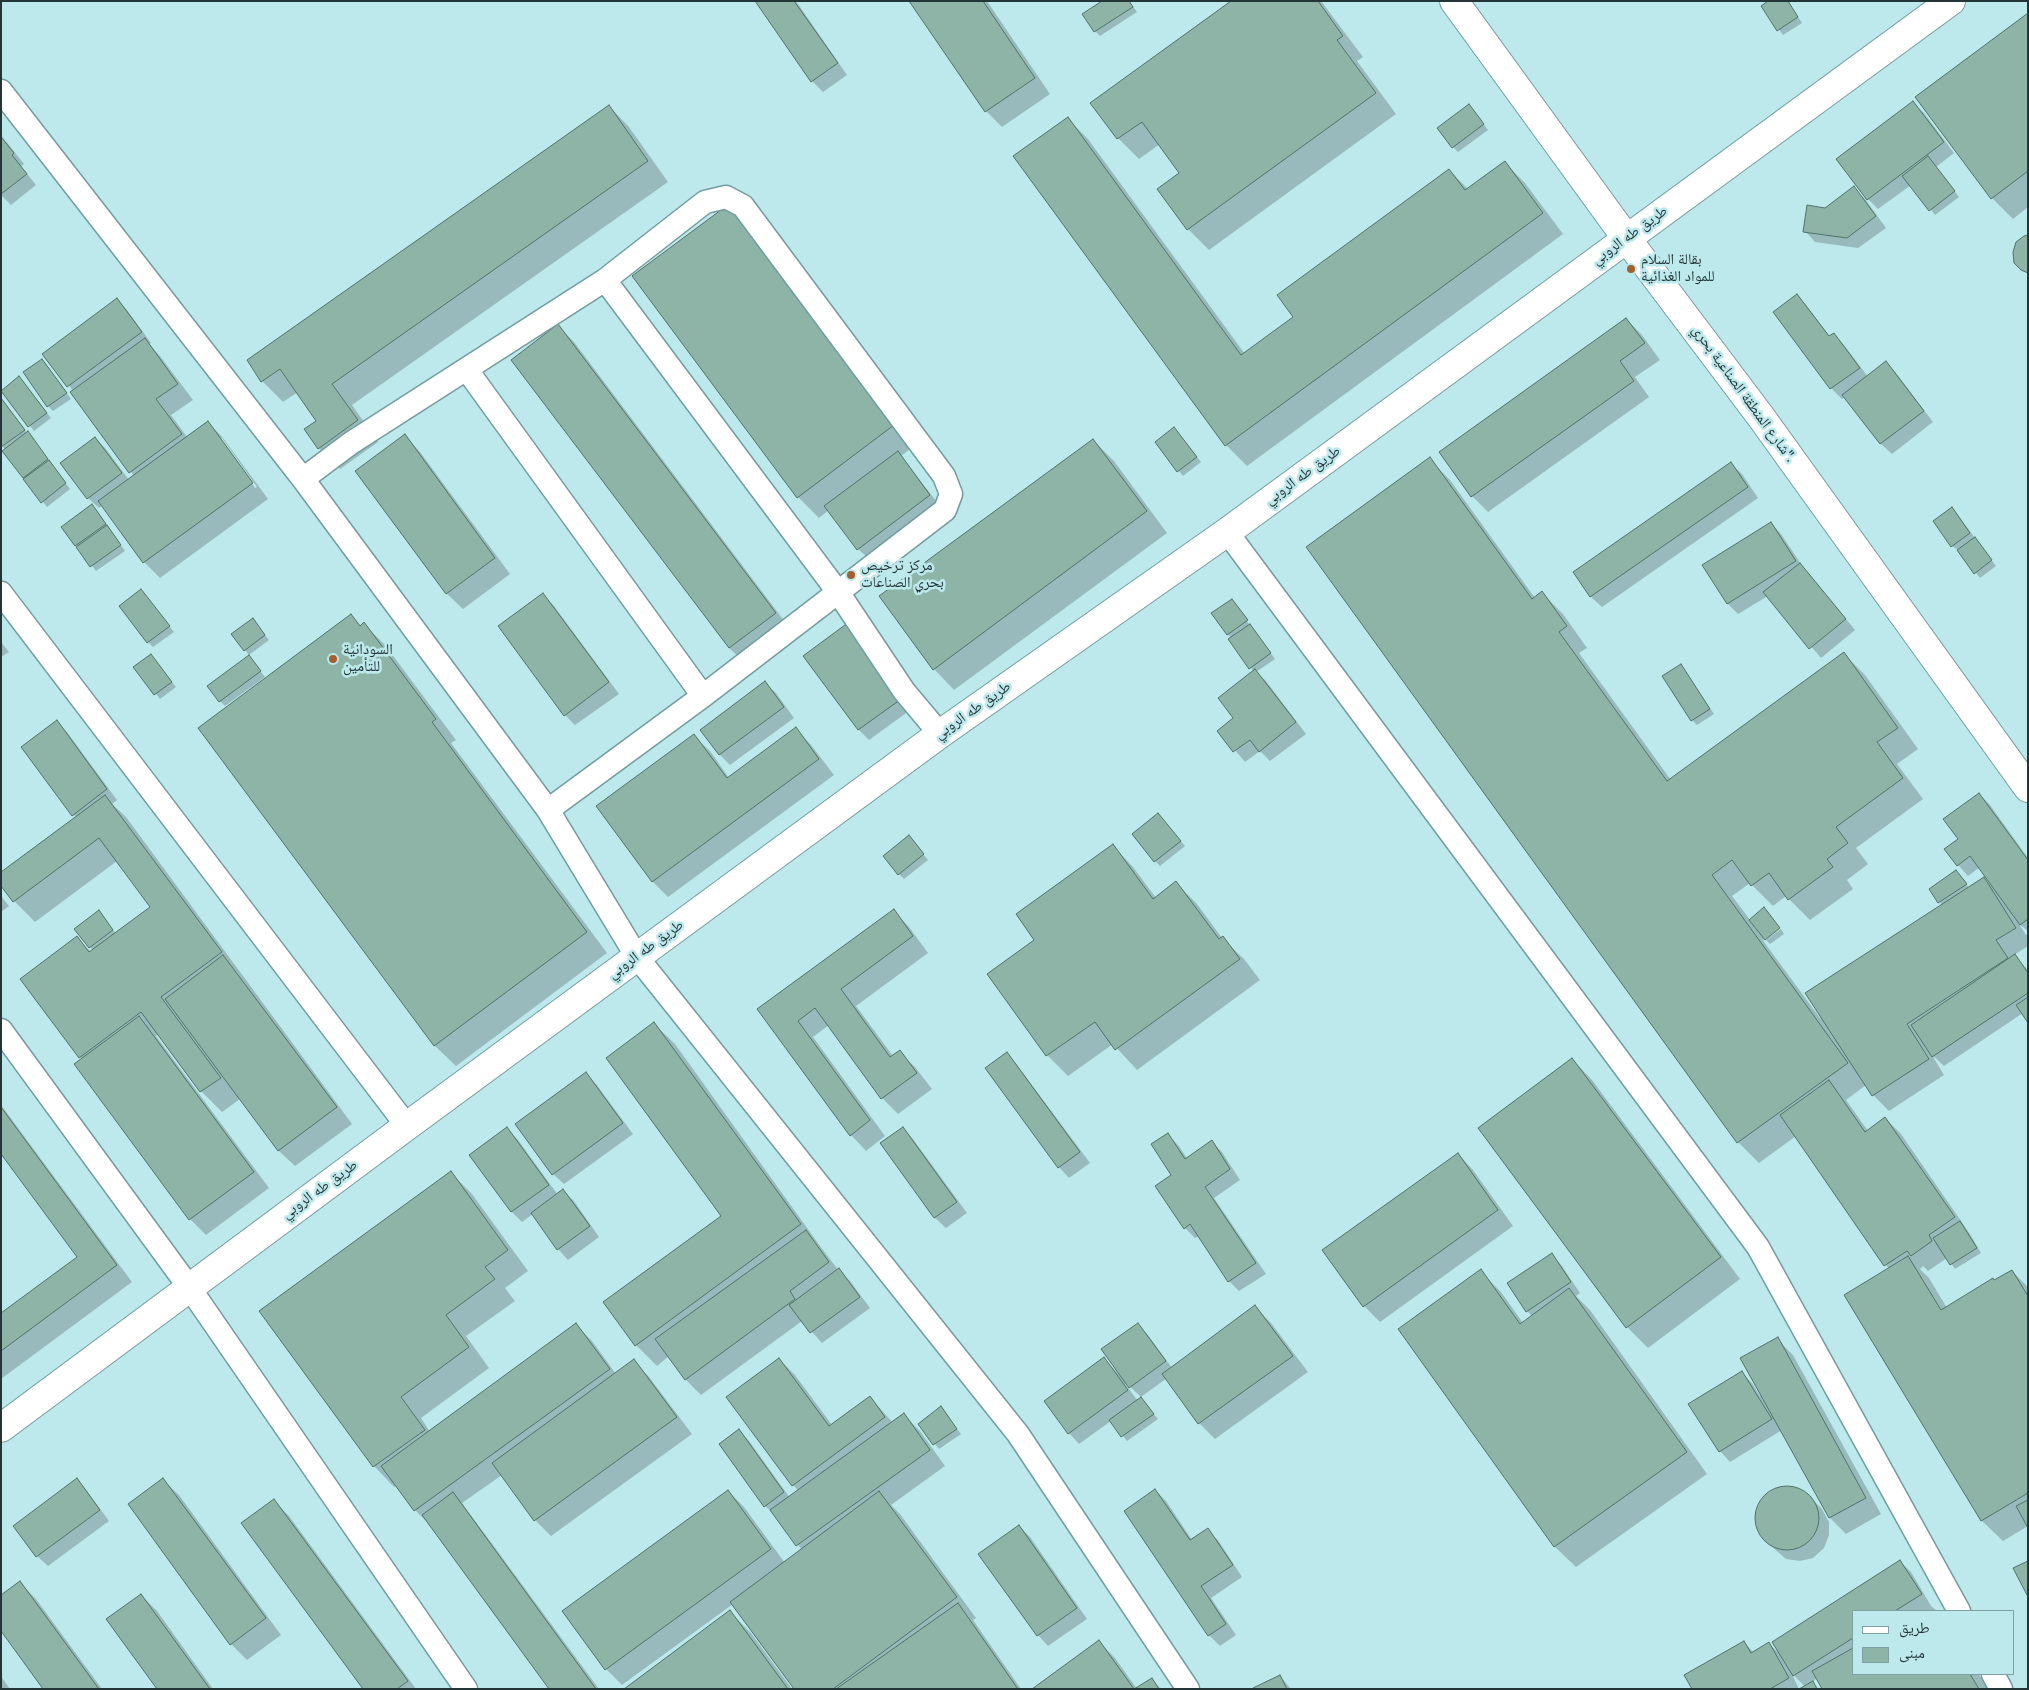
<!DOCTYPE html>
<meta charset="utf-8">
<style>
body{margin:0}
#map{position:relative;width:2029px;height:1690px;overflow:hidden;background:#bee9ec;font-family:"Nunito Sans","Noto Naskh Arabic",sans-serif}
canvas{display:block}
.frame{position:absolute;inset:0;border:2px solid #233536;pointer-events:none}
.legend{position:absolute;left:1852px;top:1610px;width:162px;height:65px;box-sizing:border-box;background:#bee9ec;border:1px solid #80a1a3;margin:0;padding:6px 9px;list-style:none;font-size:15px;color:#233536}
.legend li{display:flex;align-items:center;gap:10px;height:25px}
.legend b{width:25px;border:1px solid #80a1a3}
</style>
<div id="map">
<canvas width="2029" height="1690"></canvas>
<div class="frame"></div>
<ul class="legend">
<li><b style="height:6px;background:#fff"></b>طريق</li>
<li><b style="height:14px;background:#8eb4a7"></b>مبنى</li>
</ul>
</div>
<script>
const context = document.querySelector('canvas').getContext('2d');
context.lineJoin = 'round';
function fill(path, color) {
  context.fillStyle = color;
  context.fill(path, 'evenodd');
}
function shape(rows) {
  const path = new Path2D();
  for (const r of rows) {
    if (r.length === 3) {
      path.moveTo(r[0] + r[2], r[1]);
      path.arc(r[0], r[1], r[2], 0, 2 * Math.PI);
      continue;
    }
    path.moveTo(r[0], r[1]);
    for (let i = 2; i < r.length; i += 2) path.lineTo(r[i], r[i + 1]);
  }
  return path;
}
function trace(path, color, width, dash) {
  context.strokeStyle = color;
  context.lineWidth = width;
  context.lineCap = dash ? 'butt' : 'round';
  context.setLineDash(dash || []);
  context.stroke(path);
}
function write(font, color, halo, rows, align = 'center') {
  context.font = font + ' "Nunito Sans","Noto Naskh Arabic",sans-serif';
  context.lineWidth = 5;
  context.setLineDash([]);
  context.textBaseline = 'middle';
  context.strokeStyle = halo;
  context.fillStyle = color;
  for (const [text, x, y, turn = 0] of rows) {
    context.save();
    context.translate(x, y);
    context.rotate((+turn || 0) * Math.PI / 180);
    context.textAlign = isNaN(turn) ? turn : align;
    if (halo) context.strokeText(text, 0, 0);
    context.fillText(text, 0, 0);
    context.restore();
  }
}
fill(shape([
 [756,1,796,1,847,75,823,92,812,81],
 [911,1,987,1,1050,94,1002,127,986,111],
 [1104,1,1129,1,1137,12,1100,36,1095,31],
 [1233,1,1321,1,1363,57,1357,61,1396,114,1209,250,1188,229,1180,173,1160,144,1139,159,1118,138,1092,103],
 [1788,1,1802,23,1783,35,1762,6],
 [2028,14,2028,207,2013,219,1992,198],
 [1913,103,1924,113,1954,153,1936,167,1959,197,1935,215,1911,185,1878,209,1868,199],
 [609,106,629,127,668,182,352,405,378,442,340,469,319,448,318,421,298,392,283,402,262,381],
 [1474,111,1488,130,1458,152,1453,147],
 [1067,118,1088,139,1245,354,1294,318,1449,170,1468,189,1504,162,1525,183,1563,234,1247,466,1226,445,1015,156],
 [1,135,24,164,21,166,36,185,11,205,1,195],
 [1854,188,1865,199,1886,228,1858,248,1815,242,1805,231,1825,209],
 [729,205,914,446,901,456,940,506,869,559,858,549,829,510,819,518,798,497],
 [1797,296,1807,306,1830,337,1834,335,1844,345,1868,377,1886,363,1896,373,1933,422,1892,454,1881,444,1845,397,1842,399,1831,388,1775,312],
 [117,300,127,310,151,343,149,344,160,356,193,400,171,415,187,437,208,422,223,438,268,499,160,578,144,562,103,505,99,508,88,498,95,438,106,449,129,480,134,476,73,391,44,354],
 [219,438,222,438,257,487,255,488],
 [1626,319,1642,335,1660,360,1635,377,1649,397,1488,512,1472,496],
 [558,326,574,342,791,630,745,663,729,648],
 [46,365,71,399,53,411,48,406],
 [24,383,51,418,34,431,2,390],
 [1,399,70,489,47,507,3,451,6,450,1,445],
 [1179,434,1201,462,1183,476,1156,442],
 [405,436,420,452,510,574,463,609,447,594,357,471],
 [1093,440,1114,461,1167,533,954,690,934,669],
 [1429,459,1450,480,1535,598,1542,593,1563,614,1587,648,1579,653,1671,780,1844,654,1865,675,1918,749,1897,764,1923,799,1856,848,1868,864,1847,880,1853,889,1810,920,1786,896,1773,906,1750,883,1732,896,1763,937,1764,942,1820,1018,1942,905,1931,890,1956,871,1969,888,1984,878,1992,886,1993,885,1980,867,1968,876,1958,865,1960,839,1979,794,1990,805,2028,858,2028,931,2019,924,2026,935,2028,934,2028,946,2014,955,2028,970,2028,1020,2023,1013,1944,1066,1932,1055,1944,1075,1889,1111,1873,1095,1866,1085,1846,1100,1868,1131,1885,1118,1901,1134,1970,1234,1981,1253,1955,1269,1947,1258,1928,1271,1923,1266,1920,1269,1929,1278,1947,1308,2012,1271,2028,1287,2028,1526,2003,1541,1982,1521,1845,1295,1889,1269,1796,1136,1759,1163,1738,1142,1308,547],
 [1731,464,1742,474,1758,498,1602,607,1591,597,1574,572],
 [97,511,125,551,96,571,76,545],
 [1957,514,1996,566,1980,578,1958,550,1952,546],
 [1771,523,1781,534,1803,567,1855,630,1821,658,1768,596,1738,614,1728,604,1704,566],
 [141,590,174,632,153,647,148,642],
 [543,595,554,606,619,694,575,725,565,715],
 [1232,601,1275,659,1256,672,1266,681,1306,734,1270,761,1260,751,1245,762,1219,731,1235,718,1254,672,1228,634],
 [351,616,361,626,364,624,385,645,456,740,451,743,607,953,456,1066,435,1046,200,729],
 [253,620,269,640,249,655,245,650],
 [1,642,9,652,1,657],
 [805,656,913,708,869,740,859,730],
 [249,657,265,677,225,706,220,701],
 [155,660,176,687,160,699,135,667],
 [1681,666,1714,714,1697,725,1692,720],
 [765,683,776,693,794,718,730,765,719,754],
 [56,722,67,732,117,800,112,804,126,817,352,1124,295,1166,279,1151,240,1099,222,1112,201,1091,159,1034,156,1036,269,1188,206,1235,190,1219,80,1057,77,938,91,952,93,950,90,947,104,917,116,934,152,907,117,861,35,922,14,901,76,818,23,747],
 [796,729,811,745,834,775,668,897,652,881,694,736,710,751,729,778],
 [1163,820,1185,846,1160,866,1155,861],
 [914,842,928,860,904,879,899,874],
 [1113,846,1133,867,1156,898,1176,883,1197,904,1222,938,1244,959,1260,980,1137,1070,1113,1044,1068,1076,1047,1055,988,975,1036,940],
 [1,896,9,906,1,912],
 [894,911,909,927,928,953,856,1006,893,1056,899,1052,915,1067,932,1089,898,1114,882,1098,829,1025,813,1037,885,1136,866,1151,851,1135,759,1010],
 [1781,929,1784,934,1770,944,1766,940],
 [654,1024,675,1044,820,1246,839,1271,850,1281,870,1308,822,1343,802,1321,701,1395,685,1379,669,1356,657,1366,636,1345,722,1216],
 [1007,1054,1017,1065,1090,1163,1069,1178,1059,1167],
 [1572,1059,1592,1080,1740,1279,1648,1348,1627,1327],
 [586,1074,596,1084,633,1134,564,1184,553,1174],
 [1,1105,132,1282,1,1379,1,1315,79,1257,1,1151],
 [903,1128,913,1139,967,1213,946,1228,935,1218,882,1144],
 [507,1129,518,1140,558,1195,563,1191,574,1201,599,1237,568,1260,558,1249,533,1214,522,1222,512,1212,471,1156],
 [1168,1135,1178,1145,1187,1158,1212,1142,1222,1152,1240,1180,1214,1198,1266,1274,1239,1291,1229,1281,1199,1236,1195,1238,1185,1228,1173,1175],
 [1458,1154,1473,1170,1513,1226,1380,1322,1364,1306],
 [451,1173,472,1194,528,1271,505,1288,515,1301,466,1336,489,1368,421,1418,430,1432,576,1325,592,1341,616,1374,634,1361,649,1377,692,1434,551,1536,535,1520,502,1475,462,1503,599,1689,550,1689,431,1526,415,1510,397,1485,394,1487,374,1466],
 [1552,1255,1562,1266,1580,1293,1576,1296,1590,1310,1707,1474,1576,1567,1555,1547,1400,1329,1480,1271,1501,1292,1523,1323,1532,1316,1527,1311],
 [1255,1307,1271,1323,1308,1372,1215,1439,1199,1423,1167,1378,1141,1397,1126,1383,1125,1384,1138,1401,1141,1398,1158,1419,1127,1441,1111,1421,1079,1444,1069,1433,1104,1359,1119,1374,1138,1324,1148,1335,1172,1368],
 [1777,1339,1793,1355,1881,1514,1846,1534,1830,1518,1782,1430,1730,1462,1720,1451,1741,1372,1752,1383,1760,1396,1762,1395],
 [779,1359,795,1375,832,1425,870,1397,893,1423,904,1415,920,1431,945,1466,891,1505,900,1514,976,1618,973,1620,1021,1689,796,1689,733,1604,622,1685,606,1669,728,1491,744,1507,785,1563,802,1550,776,1516,765,1506,739,1431,749,1441,790,1498,799,1491,793,1485],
 [941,1408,961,1434,939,1449,919,1424],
 [77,1480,87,1491,109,1521,48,1566,37,1556],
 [163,1480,179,1495,281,1635,247,1660,231,1644],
 [1786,1486,1799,1489,1811,1498,1822,1509,1829,1522,1829,1535,1824,1548,1813,1558,1800,1561,1786,1559,1763,1539,1757,1526,1756,1512,1762,1500,1772,1490],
 [1155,1490,1166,1501,1192,1540,1207,1530,1218,1540,1242,1577,1211,1598,1236,1635,1220,1646,1209,1635],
 [273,1500,289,1516,416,1689,365,1689],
 [1019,1526,1030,1537,1087,1619,1048,1646,1038,1635],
 [1900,1562,1911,1572,1931,1606,1937,1611,1853,1611,1853,1674,1979,1674,1980,1677,1983,1675,1993,1689,1823,1689,1817,1678,1812,1682,1819,1689,1801,1689,1805,1687,1791,1672,1799,1689,1693,1689,1744,1642,1754,1653,1769,1644,1781,1655],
 [20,1583,36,1599,102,1689,45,1689],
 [141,1595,157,1611,213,1689,158,1689],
 [730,1612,751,1633,792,1689,626,1689],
 [1099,1642,1115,1658,1137,1689,1152,1679,1161,1689,1034,1689],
 [1,1676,10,1689,1,1689],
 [1280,1676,1291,1689,1255,1689]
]), '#0003');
const building = shape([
 [755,1,794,1,838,63,811,82,755,1],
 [909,1,983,1,1035,78,985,112,909,1],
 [1102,1,1129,1,1133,7,1094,32,1082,14,1102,1],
 [1231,1,1318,1,1343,36,1337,40,1376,93,1187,230,1157,189,1179,173,1142,122,1117,139,1090,103,1231,1],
 [1768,1,1788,1,1798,17,1777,31,1761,6,1768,1],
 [2028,13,2028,171,1991,199,1915,97,2028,13],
 [1913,101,1944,142,1867,200,1836,159,1913,101],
 [1469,104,1484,124,1452,148,1437,128,1469,104],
 [609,105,648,161,332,384,358,420,318,449,304,429,316,421,280,369,261,382,247,360,609,105],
 [1068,117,1241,355,1293,317,1277,295,1449,169,1465,190,1505,161,1543,213,1225,446,1013,156,1068,117],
 [1,137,14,153,12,155,27,174,1,194,1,137],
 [1928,156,1955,191,1929,211,1902,176,1928,156],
 [1854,186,1876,216,1847,238,1803,232,1807,205,1825,208,1854,186],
 [729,204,894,425,797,498,632,276,729,204],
 [2028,235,2028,273,2021,270,2014,263,2013,252,2016,242,2024,236,2028,235],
 [1797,294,1829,336,1834,333,1860,368,1830,389,1773,312,1797,294],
 [117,298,142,332,67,387,42,354,117,298],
 [1626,318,1645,343,1620,361,1634,381,1471,497,1439,452,1626,318],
 [558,324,776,613,729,648,511,360,558,324],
 [145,338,178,384,156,399,182,434,129,473,70,392,145,338],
 [42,359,67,393,47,407,23,372,42,359],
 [1886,361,1924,411,1880,444,1842,395,1886,361],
 [19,376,47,413,28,427,1,391,19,376],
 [1,398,25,430,1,447,1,398],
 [208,421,253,483,143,563,98,501,208,421],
 [1174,427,1197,457,1177,472,1155,442,1174,427],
 [28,431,48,459,23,478,2,451,28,431],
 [405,434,495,558,446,594,355,471,405,434],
 [95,437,122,473,87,499,60,463,95,437],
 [1093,439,1147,511,933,670,879,596,1093,439],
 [898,451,930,495,857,550,824,506,898,451],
 [1430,457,1532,599,1542,591,1567,626,1559,632,1667,781,1844,652,1898,728,1877,742,1903,778,1836,827,1848,843,1827,859,1833,867,1788,900,1769,873,1751,886,1732,860,1712,875,1848,1063,1737,1143,1306,547,1430,457],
 [49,460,66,483,41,503,23,479,49,460],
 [1731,462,1748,487,1590,597,1573,572,1731,462],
 [92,504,106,524,75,546,61,527,92,504],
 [1952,507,1970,533,1951,547,1933,521,1952,507],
 [1771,522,1796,561,1727,604,1702,565,1771,522],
 [107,525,121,545,90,567,76,547,107,525],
 [1975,537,1992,560,1974,574,1957,550,1975,537],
 [1800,563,1846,619,1809,649,1763,592,1800,563],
 [141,589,170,626,147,643,119,606,141,589],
 [543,593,609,682,564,716,498,626,543,593],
 [1232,599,1248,620,1227,635,1211,613,1232,599],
 [351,614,360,626,364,622,436,719,432,722,587,932,434,1046,198,728,351,614],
 [253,618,265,635,244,651,231,634,253,618],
 [849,622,904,697,858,730,803,656,849,622],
 [1250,624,1271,653,1249,669,1228,639,1250,624],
 [151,654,172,682,154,695,133,667,151,654],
 [249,655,261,671,219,702,207,686,249,655],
 [1681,664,1710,709,1691,721,1662,676,1681,664],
 [1255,669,1296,722,1259,752,1250,740,1233,752,1217,731,1233,718,1218,698,1255,669],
 [765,681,784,707,719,755,700,730,765,681],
 [57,720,107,789,72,816,21,747,57,720],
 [796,727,819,759,652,882,596,806,694,734,727,778,796,727],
 [1979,793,2028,860,2028,919,2020,925,1970,856,1957,866,1944,849,1958,839,1943,819,1979,793],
 [105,795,222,952,161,997,221,1078,200,1092,141,1012,79,1058,20,979,77,936,89,952,150,907,99,838,13,902,1,886,1,872,105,795],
 [1158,813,1181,841,1154,862,1132,834,1158,813],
 [909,835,924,854,898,875,883,856,909,835],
 [1113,844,1153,899,1176,881,1219,939,1223,936,1240,959,1115,1050,1095,1022,1046,1056,987,974,1034,940,1016,914,1113,844],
 [1956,870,1967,884,1938,903,1929,889,1956,870],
 [1984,877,2016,928,1996,940,2008,958,1907,1024,1929,1059,1872,1096,1805,993,1984,877],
 [1764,907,1780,928,1765,940,1749,920,1764,907],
 [894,909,913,936,841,989,890,1057,900,1050,917,1073,881,1099,815,1008,798,1021,870,1120,850,1136,757,1009,894,909],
 [99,910,113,930,89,948,74,929,99,910],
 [2015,954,2028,973,2028,993,1932,1057,1911,1025,2015,954],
 [223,955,337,1107,278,1151,165,999,223,955],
 [2028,997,2028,1023,2016,1005,2028,997],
 [139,1016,254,1172,189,1220,74,1064,139,1016],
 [654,1022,801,1224,635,1346,603,1302,721,1216,606,1058,654,1022],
 [1007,1052,1080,1152,1058,1168,985,1068,1007,1052],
 [1572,1058,1721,1257,1626,1328,1478,1128,1572,1058],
 [586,1072,623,1123,552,1175,515,1124,586,1072],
 [1829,1080,1865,1132,1885,1117,1955,1217,1929,1235,1932,1241,1911,1256,1907,1251,1884,1266,1780,1115,1829,1080],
 [1,1107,117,1265,1,1351,1,1313,77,1257,1,1154,1,1107],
 [507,1127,549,1185,511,1212,469,1155,507,1127],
 [903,1127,957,1202,934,1218,880,1143,903,1127],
 [1168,1133,1185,1159,1212,1140,1230,1169,1205,1187,1256,1263,1228,1282,1190,1224,1184,1229,1155,1186,1171,1175,1151,1144,1168,1133],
 [1458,1153,1498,1210,1363,1307,1322,1250,1458,1153],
 [451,1171,508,1250,485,1267,495,1279,446,1315,469,1347,401,1397,425,1430,373,1467,259,1311,451,1171],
 [563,1189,590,1226,557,1250,531,1213,563,1189],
 [1960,1221,1977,1248,1950,1265,1933,1238,1960,1221],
 [806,1230,829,1262,790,1291,795,1299,685,1380,655,1339,806,1230],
 [1552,1253,1571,1282,1526,1312,1507,1283,1552,1253],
 [1908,1256,1941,1310,1993,1278,1994,1280,2012,1270,2028,1296,2028,1493,1981,1521,1844,1295,1908,1256],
 [839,1268,860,1297,810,1333,789,1305,839,1268],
 [1481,1269,1520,1324,1569,1288,1687,1452,1554,1547,1398,1329,1481,1269],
 [1255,1305,1293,1356,1198,1424,1162,1374,1255,1305],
 [576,1323,610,1369,414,1511,381,1466,576,1323],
 [1138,1323,1166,1361,1129,1388,1101,1349,1138,1323],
 [1778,1337,1866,1498,1829,1518,1740,1358,1778,1337],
 [1104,1357,1128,1390,1068,1434,1044,1401,1104,1357],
 [779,1358,829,1426,870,1396,885,1417,792,1486,726,1397,779,1358],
 [634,1359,677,1417,534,1521,492,1463,634,1359],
 [1742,1371,1772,1419,1719,1452,1688,1404,1742,1371],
 [1141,1397,1154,1414,1121,1437,1109,1420,1141,1397],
 [941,1406,957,1429,933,1445,918,1424,941,1406],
 [904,1413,930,1450,796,1546,770,1510,904,1413],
 [739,1429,784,1492,764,1507,719,1444,739,1429],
 [77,1478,100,1510,36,1557,13,1526,77,1478],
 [163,1478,266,1618,230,1645,128,1504,163,1478],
 [1787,1518,32],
 [1155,1489,1190,1540,1208,1528,1233,1565,1201,1586,1226,1624,1208,1636,1124,1511,1155,1489],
 [728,1490,771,1549,605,1670,562,1611,728,1490],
 [879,1491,957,1597,833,1689,794,1689,730,1602,879,1491],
 [453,1492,596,1689,549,1689,422,1515,453,1492],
 [274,1499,408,1681,397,1689,363,1689,241,1523,274,1499],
 [2028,1500,2028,1528,2016,1506,2028,1500],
 [1019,1525,1077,1608,1037,1636,978,1554,1019,1525],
 [1900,1560,1922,1594,1895,1611,1853,1611,1853,1638,1793,1676,1772,1642,1900,1560],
 [2028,1561,2028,1597,2013,1568,2028,1561],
 [20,1581,99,1689,43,1689,1,1631,1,1595,20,1581],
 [141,1594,210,1689,157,1689,106,1619,141,1594],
 [958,1603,1018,1689,836,1689,958,1603],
 [730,1610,788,1689,624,1689,730,1610],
 [1099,1640,1134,1689,1032,1689,1099,1640],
 [1744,1641,1751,1653,1769,1642,1789,1678,1770,1689,1692,1689,1684,1675,1744,1641],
 [1853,1648,1853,1674,1970,1674,1979,1689,1822,1689,1812,1671,1853,1648],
 [1280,1675,1287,1689,1253,1689,1253,1688,1280,1675],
 [1152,1678,1159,1689,1134,1689,1152,1678],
 [1813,1681,1817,1689,1799,1689,1813,1681]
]);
fill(building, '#8eb4a7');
trace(building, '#4f7266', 1);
const lane = shape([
 [1,91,303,479,548,810,637,957,1018,1434,1188,1689],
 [605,280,838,592,904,691,940,734],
 [467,370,703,696],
 [303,479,351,443,605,280,705,202,726,197,743,206,944,476,951,494,945,510,703,696,548,810],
 [1227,532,1758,1247,1959,1611],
 [1,593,407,1126],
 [1,1030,189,1287,466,1689],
 [1993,1674,2001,1689]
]);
const street = shape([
 [1,1428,407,1126,940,734,1227,532,1951,1]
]);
const secondary = shape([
 [1454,1,1627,239,1761,417,2028,788]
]);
trace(lane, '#739c9e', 25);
trace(street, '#739c9e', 30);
trace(secondary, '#739c9e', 30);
trace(lane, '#fff', 22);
trace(street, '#fff', 28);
trace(secondary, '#fff', 28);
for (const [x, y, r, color] of [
 [1631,269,5,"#a35f30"],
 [851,575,5,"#a35f30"],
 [333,659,5,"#a35f30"]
]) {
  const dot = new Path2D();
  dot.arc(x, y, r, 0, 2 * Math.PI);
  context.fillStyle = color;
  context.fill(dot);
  trace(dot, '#bee9ec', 2);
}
write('15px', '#233536', '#bee9ec', [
 ["طريق طه الروبي",1630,236,-36],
 ["شارع المنطقة الصناعية بحري\".",1743,394,54],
 ["طريق طه الروبي",1303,476,-36],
 ["طريق طه الروبي",973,711,-35],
 ["طريق طه الروبي",646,950,-36],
 ["طريق طه الروبي",320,1190,-36]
]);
write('15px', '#233536', '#bee9ec', [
 ["بقالة السلام",1641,260],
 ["للمواد الغذائية",1641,277],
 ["مركز ترخيص",861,566],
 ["بحري الصناعات",861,583],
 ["السودانية",343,650],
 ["للتأمين",343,667]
], 'left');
</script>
